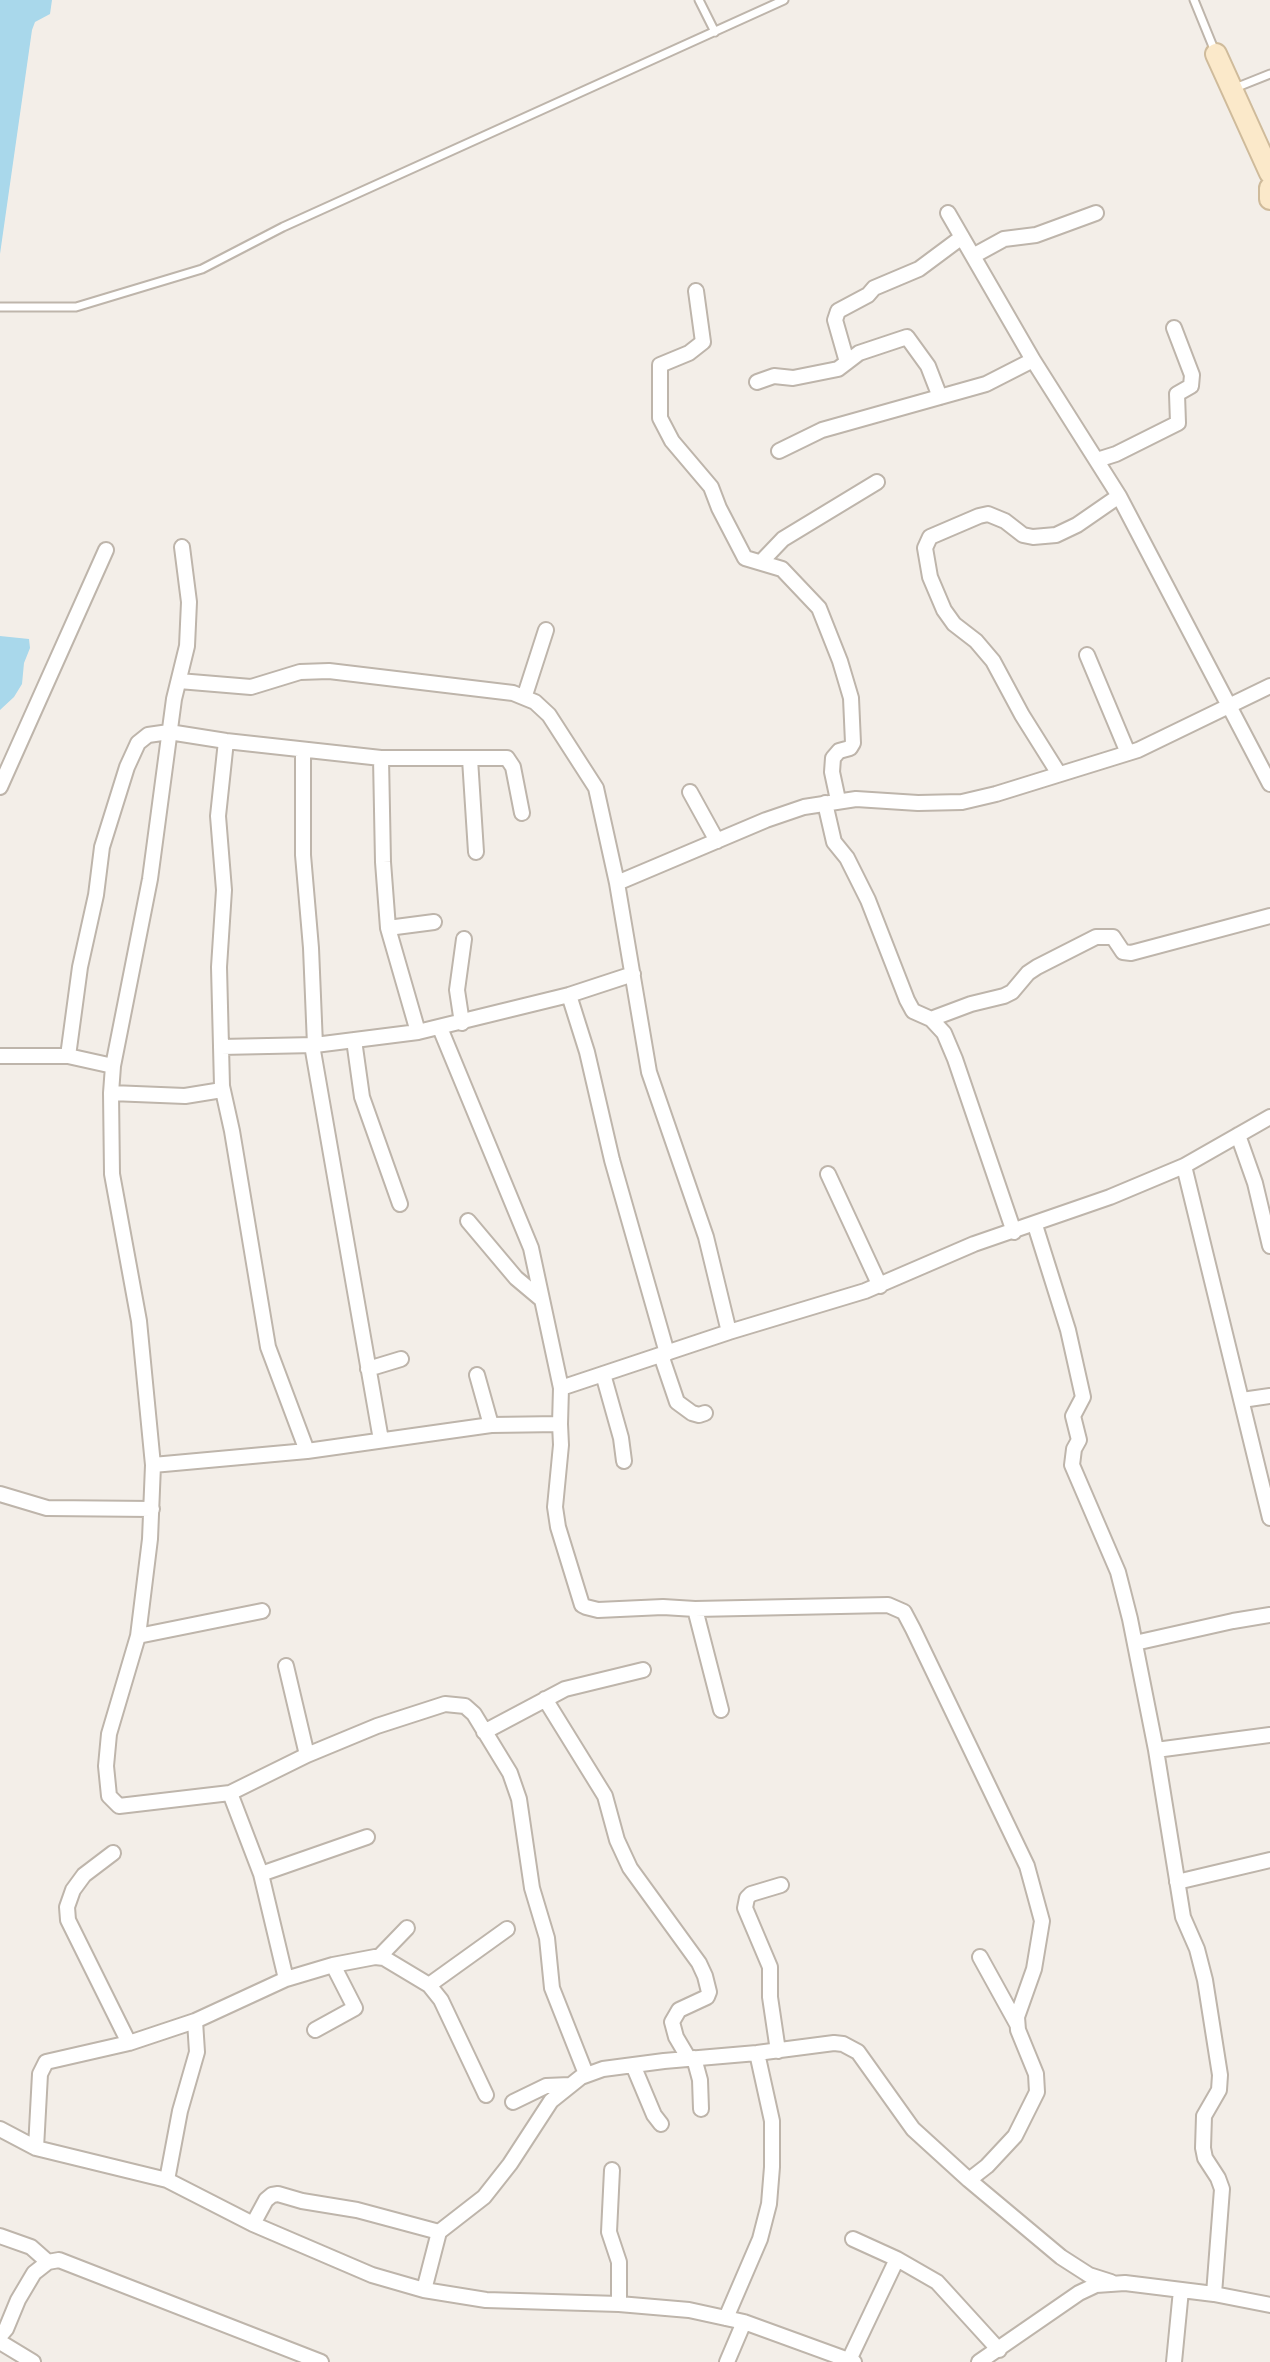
<!DOCTYPE html>
<style>
body{margin:0}
canvas{display:block;background:#f3eee8}
</style>
<canvas width="1270" height="2362"></canvas>
<script>
const context = document.querySelector('canvas').getContext('2d');
context.lineJoin = 'round';
function fill(path, color) {
  context.fillStyle = color;
  context.fill(path, 'evenodd');
}
function shape(rows) {
  const path = new Path2D();
  for (const r of rows) {
    path.moveTo(r[0], r[1]);
    for (let i = 2; i < r.length; i += 2) path.lineTo(r[i], r[i + 1]);
  }
  return path;
}
function trace(path, color, width, dash) {
  context.strokeStyle = color;
  context.lineWidth = width;
  context.lineCap = dash ? 'butt' : 'round';
  context.setLineDash(dash || []);
  context.stroke(path);
}
fill(shape([
 [0,0,52,0,50,14,35,22,32,30,0,254],
 [0,636,29,639,30,648,24,663,22,684,14,697,0,710]
]), '#a9d8eb');
const lane = shape([
 [699,0,715,32],
 [1194,0,1216,54],
 [1235,88,1270,74],
 [0,307,76,307,202,269,283,227,784,0]
]);
const street = shape([
 [948,213,1033,360,1119,496,1270,784],
 [973,256,1004,239,1036,235,1096,213],
 [696,291,703,342,689,353,660,365,660,418,672,441,711,487,719,508,745,558,782,569,819,608,840,661,851,698,853,743,850,748,839,751,833,758,832,772,838,800],
 [847,362,835,320,838,311,868,295,874,288,919,269,962,237],
 [757,382,774,376,793,378,838,369,859,353,907,337,928,366,940,397],
 [779,451,822,430,986,384,1033,360],
 [1097,460,1116,454,1178,423,1177,394,1191,386,1192,375,1174,328],
 [182,547,189,602,187,646,174,699,150,879,113,1066,111,1093,112,1174,139,1321,153,1465,150,1539,138,1636,109,1734,106,1766,109,1796,119,1806,230,1793,307,1755,377,1726,445,1704,465,1706,474,1714,510,1773,519,1799,532,1888,547,1938,552,1988,586,2074],
 [761,562,783,539,877,482],
 [1087,655,1128,753],
 [179,681,251,687,300,672,329,671,513,693,535,702,549,715,596,788,617,883,649,1072,706,1237,729,1332],
 [525,695,546,630],
 [226,741,218,816,224,890,219,967,222,1086,232,1131,268,1347,307,1451],
 [303,750,303,855,311,948,315,1045],
 [381,758,383,862,388,928,418,1032],
 [470,759,476,852],
 [1059,774,1022,715,993,661,976,641,954,624,944,610,930,577,925,548,930,537,979,516,988,514,1005,521,1023,535,1033,537,1056,535,1077,525,1119,496],
 [0,787,106,550],
 [690,792,717,841],
 [825,803,834,842,847,858,868,900,907,1000,913,1011,931,1019,944,1033,955,1059,1014,1232],
 [617,883,766,820,804,807,856,799,918,803,962,802,996,794,1138,750,1270,686],
 [388,928,434,922],
 [569,995,587,1052,612,1160,667,1353],
 [931,1019,971,1004,1004,996,1012,992,1028,973,1037,967,1096,937,1113,937,1123,952,1131,953,1270,916],
 [462,1023,457,990,464,939],
 [440,1028,531,1248,561,1388],
 [354,1040,362,1097,400,1204],
 [312,1045,381,1440],
 [221,1047,315,1045,418,1032,569,995,633,974],
 [0,1056,68,1056,113,1066],
 [68,1056,80,967,96,895,102,847,127,767,138,743,148,735,169,732,226,741,381,758,507,758,513,767,522,813],
 [111,1093,185,1096,222,1090],
 [1238,1135,1255,1183,1270,1246],
 [1184,1166,1270,1518],
 [828,1174,880,1286],
 [468,1221,516,1278,541,1299],
 [1035,1225,1068,1330,1083,1397,1073,1416,1079,1440,1074,1449,1072,1465,1118,1572,1130,1619,1156,1750,1183,1917,1197,1949,1205,1980,1220,2075,1219,2090,1204,2116,1203,2148,1205,2158,1218,2178,1222,2189,1214,2294],
 [661,1355,677,1402,692,1413,699,1415,705,1413],
 [368,1369,401,1359],
 [603,1374,621,1438,624,1461],
 [477,1375,491,1425],
 [1242,1400,1270,1396],
 [560,1424,561,1445,555,1507,558,1527,582,1605,586,1607,598,1610,663,1607,695,1609,888,1605,904,1612,913,1629,1027,1866,1042,1921,1034,1969,1017,2017,1018,2030,1036,2074,1037,2092,1015,2136,987,2166,969,2180],
 [153,1465,307,1451,491,1425,560,1424,561,1388,729,1332,865,1291,974,1244,1110,1197,1184,1166,1270,1117],
 [0,1494,47,1508,152,1509],
 [695,1609,721,1710],
 [138,1636,262,1611],
 [1135,1643,1233,1621,1270,1615],
 [286,1666,307,1755],
 [545,1699,605,1796,617,1840,630,1868,699,1963,705,1976,709,1992,707,1997,679,2010,672,2022,676,2037,689,2059],
 [484,1732,565,1689,643,1670],
 [1156,1750,1270,1735],
 [230,1793,261,1874,286,1979],
 [113,1853,84,1875,73,1890,67,1907,68,1920,129,2043],
 [261,1874,367,1837],
 [1177,1882,1270,1860],
 [379,1957,407,1928],
 [980,1957,1017,2024],
 [429,1985,507,1929],
 [315,2030,355,2008,333,1965],
 [778,2051,770,1997,770,1967,745,1908,747,1898,751,1894,781,1885],
 [694,2058,700,2080,701,2109],
 [633,2065,654,2115,661,2124],
 [513,2102,546,2086,570,2085],
 [0,2129,36,2148,167,2180,253,2224,372,2275,424,2290,486,2300,619,2304,689,2310,744,2322,854,2362],
 [36,2148,40,2074,46,2062,129,2043,195,2021,286,1979,333,1965,375,1957,384,1958,429,1985,441,2000,486,2095],
 [612,2170,609,2232,619,2262,619,2304],
 [167,2180,180,2111,197,2052,195,2021],
 [253,2224,266,2200,272,2195,278,2194,302,2201,357,2210,439,2232],
 [0,2236,31,2247,48,2262],
 [853,2239,897,2259,937,2282,999,2350],
 [424,2290,439,2232,484,2197,510,2164,551,2101,581,2077,603,2069,664,2061,757,2053,834,2043,843,2044,858,2052,913,2129,969,2180,1061,2257,1089,2275,1111,2282],
 [726,2318,760,2239,769,2204,772,2167,772,2121,757,2053],
 [0,2336,6,2329,18,2300,34,2273,48,2262,59,2260,321,2362],
 [0,2342,33,2362],
 [849,2360,897,2259],
 [727,2362,744,2322],
 [979,2362,1079,2293,1096,2285,1125,2283,1214,2294,1270,2305],
 [1174,2362,1181,2290]
]);
const secondary = shape([
 [1216,54,1270,173],
 [1270,188,1270,199]
]);
trace(lane, '#beb5ab', 11);
trace(street, '#beb5ab', 18);
trace(secondary, '#cfbb9b', 24);
trace(lane, '#fff', 7);
trace(street, '#fff', 14);
trace(secondary, '#fbe9ca', 20);
</script>
